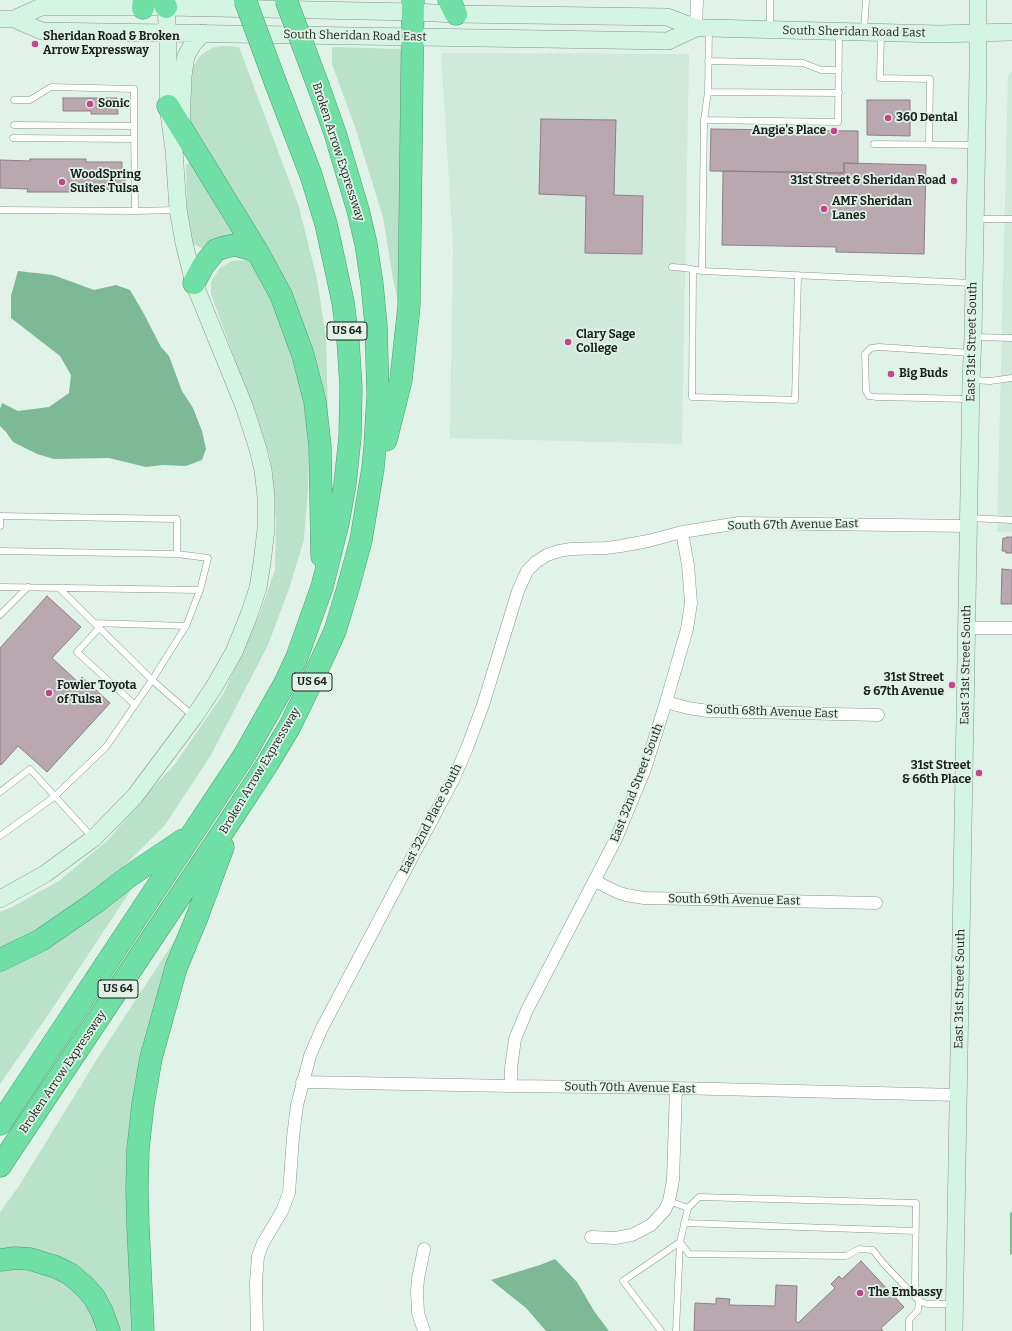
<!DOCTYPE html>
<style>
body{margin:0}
canvas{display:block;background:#e1f2e8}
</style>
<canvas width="1012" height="1331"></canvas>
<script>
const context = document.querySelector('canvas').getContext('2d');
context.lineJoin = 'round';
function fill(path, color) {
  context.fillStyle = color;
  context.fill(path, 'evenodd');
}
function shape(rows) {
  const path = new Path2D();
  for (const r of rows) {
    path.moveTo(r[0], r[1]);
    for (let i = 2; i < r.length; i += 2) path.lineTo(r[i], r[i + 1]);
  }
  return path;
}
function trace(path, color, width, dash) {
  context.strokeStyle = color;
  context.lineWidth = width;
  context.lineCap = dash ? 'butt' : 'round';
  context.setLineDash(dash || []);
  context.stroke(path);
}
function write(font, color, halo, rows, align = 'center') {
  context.font = font + ' Bitter,serif';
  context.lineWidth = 3.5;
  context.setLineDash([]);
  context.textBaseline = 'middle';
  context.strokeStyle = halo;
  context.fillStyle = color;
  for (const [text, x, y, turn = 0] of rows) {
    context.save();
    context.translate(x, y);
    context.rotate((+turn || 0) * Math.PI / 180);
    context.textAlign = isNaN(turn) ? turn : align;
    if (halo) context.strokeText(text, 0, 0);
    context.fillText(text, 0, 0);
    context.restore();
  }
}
fill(shape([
 [441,53,689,54,682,444,450,438,453,246],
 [1012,71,1012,532,997,532,1008,75]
]), '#d0e9da');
fill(shape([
 [222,46,239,47,299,207,317,279,326,338,328,418,318,389,188,120,193,67,200,56,212,48],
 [335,47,400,49,407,55,399,307,393,279,383,217,355,127,332,64,332,48],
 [194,162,234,234,202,248,193,244,189,227,187,210,186,164],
 [249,260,265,286,276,307,301,387,309,440,308,489,304,540,289,589,268,645,211,755,165,825,131,859,84,899,37,930,0,950,0,912,14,906,59,881,108,840,142,799,175,764,223,694,259,616,275,570,276,522,270,456,211,294,211,282,220,268,231,261],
 [133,887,46,1018,0,1084,0,969],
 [182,929,149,1034,138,1331,114,1331,99,1295,0,1252,0,1212,19,1186,99,1056],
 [18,1268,38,1270,62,1278,81,1297,91,1312,98,1331,0,1331,0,1269]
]), '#bae1ca');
fill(shape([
 [18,271,53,275,94,290,116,285,130,290,144,314,161,347,169,356,182,391,193,408,202,431,206,449,202,460,186,466,163,465,146,467,109,458,54,459,37,454,13,442,6,432,0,426,0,409,2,403,18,411,49,407,69,393,71,375,60,356,11,318,11,296],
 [555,1259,577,1282,594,1311,609,1331,546,1331,526,1308,491,1280,540,1265]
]), '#7db897');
trace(shape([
 [1012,1214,1012,1253]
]), '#7db897', 4);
const building = shape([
 [63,98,117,98,118,114,91,114,91,111,63,111,63,98],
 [867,100,910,100,910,136,867,135,867,100],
 [541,119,616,120,614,195,643,196,642,254,585,253,586,196,539,194,541,119],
 [711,129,858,131,858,164,844,163,844,173,710,171,711,129],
 [30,159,86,159,86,162,122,162,122,175,125,174,125,190,85,189,85,192,27,192,28,189,0,188,0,160,30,161,30,159],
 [844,163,926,165,924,254,836,252,836,247,722,245,723,171,844,173,844,163],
 [1007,537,1012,537,1012,553,1006,553,1006,551,1002,551,1003,538,1007,538,1007,537],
 [1002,569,1012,570,1012,604,1001,604,1002,569],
 [47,596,81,627,52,658,78,682,82,677,110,703,47,772,18,746,1,765,0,764,0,648,47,596],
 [861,1261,904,1307,881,1328,883,1331,694,1331,695,1303,716,1304,716,1298,730,1299,729,1305,775,1306,776,1285,797,1286,796,1321,798,1323,835,1288,831,1284,839,1276,842,1279,861,1261]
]);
fill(building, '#baa8b0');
trace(building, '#907f86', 1);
const lane = shape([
 [770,28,770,0],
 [864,30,866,0],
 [881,34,880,78,930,79,929,144],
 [708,61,803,63,821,70,839,70],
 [708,92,839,93],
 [704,120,838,122,839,33],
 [14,125,134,126,134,89,51,87,30,100,14,100],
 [134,126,135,211],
 [13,138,134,139],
 [874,144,975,145],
 [0,210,135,211,176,210],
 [976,219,1012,219],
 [672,267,685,268,702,271,972,283],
 [693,270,692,397,795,400,798,275],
 [702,271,704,120,708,92,709,29],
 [975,337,1012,338],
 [972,380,990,381,1012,378],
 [969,399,877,397,869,396,866,391,865,354,871,348,879,347,971,353],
 [970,518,1012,520],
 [0,526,0,516,177,519,177,554,208,558,200,590,186,626,152,680,106,747,54,797,0,836],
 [0,551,177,554],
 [0,587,200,590],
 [59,588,152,680,193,716],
 [0,615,28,587],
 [94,623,186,626],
 [99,628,77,652,135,705],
 [0,792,30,769,92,837],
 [688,1208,699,1197,916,1203,915,1286,919,1301,918,1310,909,1320,909,1331],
 [684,1223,915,1231],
 [680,1242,689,1254,846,1256,859,1249,873,1250,883,1263,919,1301,927,1304,953,1304],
 [661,1331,623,1281,680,1242,688,1208,669,1201],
 [676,1331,680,1242]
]);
const street = shape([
 [696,28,697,0],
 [967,628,1012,628],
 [666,702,688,708,708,711,878,715],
 [595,881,617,892,626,895,644,898,876,903],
 [302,1082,511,1086,676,1088,958,1095],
 [511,1086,511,1068,515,1039,527,1010,616,839,645,769,666,702,687,629,691,603,688,565,682,532],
 [591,1237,615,1238,632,1235,651,1225,665,1210,669,1201,673,1180,676,1088],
 [257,1331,256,1282,258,1256,263,1243,282,1211,289,1193,293,1137,297,1105,310,1056,322,1028,453,780,467,748,483,705,518,591,527,571,536,562,547,555,559,551,571,549,606,548,621,546,648,541,682,532,739,523,969,526],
 [424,1331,418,1313,417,1291,418,1279,424,1249]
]);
const secondary = shape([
 [0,19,14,19,42,31,668,41,696,28],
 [14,19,41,7,166,7,413,12,456,14,667,17,696,28,709,28,939,34,1012,32],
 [180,131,181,126,183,76,186,56,193,44,203,33],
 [0,899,45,874,94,838,135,796,194,717,214,687,234,652,249,615,258,588,262,563,266,529,266,496,263,470,258,449,244,406,194,283,184,243,178,209,174,150,168,106,168,43,166,7],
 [954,1331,971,380,973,337,978,72,978,0]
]);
const highway = shape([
 [163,0,166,7],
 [449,0,456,14],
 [143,8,144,0],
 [168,106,257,251,281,295,303,355,315,402,320,446,322,556],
 [194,283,203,266,216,250,225,247,235,245,257,251],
 [386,440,401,380,409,306,413,0],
 [0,960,41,940,96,902,128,877,183,840],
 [0,1124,245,754,285,683,297,657,322,587,338,523,345,484,350,437,351,387,348,341,343,302,326,224,311,175,276,84],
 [0,1166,236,812,268,763,290,726,312,681,335,631,348,588,361,540,373,468,375,446,378,395,376,325,372,284,366,244,358,210,335,133,319,88],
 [0,1260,15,1258,30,1259,56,1267,70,1274,83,1285,94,1297,102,1312,109,1331],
 [143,1331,138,1226,137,1189,138,1149,143,1104,151,1058,176,968,197,917,223,847]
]);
trace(lane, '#87978e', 7);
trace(street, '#87978e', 13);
trace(secondary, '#87978e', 18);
trace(highway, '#519c76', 23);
trace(lane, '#fff', 6);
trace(street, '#fff', 12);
trace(secondary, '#d4f5e4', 17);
trace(highway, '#6fdfa6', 22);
const highwayBridge = shape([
 [245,0,276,84],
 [286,0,319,88]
]);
trace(highwayBridge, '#519c76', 23, []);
trace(highwayBridge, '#6fdfa6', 22);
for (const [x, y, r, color] of [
 [35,44,4,"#c6448b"],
 [90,104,4,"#c6448b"],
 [888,118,4,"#c6448b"],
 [834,131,4,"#c6448b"],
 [954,181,4,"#c6448b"],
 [62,182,4,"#c6448b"],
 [824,209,4,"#c6448b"],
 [568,342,4,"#c6448b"],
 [891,374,4,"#c6448b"],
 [952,685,4,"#c6448b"],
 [49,693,4,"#c6448b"],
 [979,773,4,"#c6448b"],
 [860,1293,4,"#c6448b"]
]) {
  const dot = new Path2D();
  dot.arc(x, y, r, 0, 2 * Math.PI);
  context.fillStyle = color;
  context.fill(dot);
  trace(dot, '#e1f2e8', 1.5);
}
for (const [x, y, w] of [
 [347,331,40],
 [312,682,40],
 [118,989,40]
]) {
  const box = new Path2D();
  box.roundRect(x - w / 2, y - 9, w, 18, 3);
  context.fillStyle = '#e1f2e8';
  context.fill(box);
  trace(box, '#1a201c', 1);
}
write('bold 11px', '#1a201c', null, [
 ["US 64",347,331],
 ["US 64",312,682],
 ["US 64",118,989]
]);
write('12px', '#1a201c', '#e1f2e8', [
 ["South Sheridan Road East",854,32,1],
 ["South Sheridan Road East",355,36,1],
 ["Broken Arrow Expressway",338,152,72],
 ["East 31st Street South",972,342,-89],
 ["South 67th Avenue East",793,525,-1],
 ["East 31st Street South",966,665,-89],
 ["South 68th Avenue East",772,712,2],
 ["Broken Arrow Expressway",260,771,-59],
 ["East 32nd Street South",637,783,-69],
 ["East 32nd Place South",431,819,-63],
 ["South 69th Avenue East",734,900,1],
 ["East 31st Street South",960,989,-89],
 ["Broken Arrow Expressway",63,1072,-56],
 ["South 70th Avenue East",630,1088,1]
]);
write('bold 12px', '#1a201c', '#e1f2e8', [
 ["Sheridan Road & Broken",43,37],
 ["Arrow Expressway",43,51],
 ["Sonic",98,104],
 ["360 Dental",896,118],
 ["Angie's Place",826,131,"right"],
 ["WoodSpring",70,175],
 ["Suites Tulsa",70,189],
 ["31st Street & Sheridan Road",946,181,"right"],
 ["AMF Sheridan",832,202],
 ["Lanes",832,216],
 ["Clary Sage",576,335],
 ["College",576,349],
 ["Big Buds",899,374],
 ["31st Street",944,678,"right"],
 ["& 67th Avenue",944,692,"right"],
 ["Fowler Toyota",57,686],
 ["of Tulsa",57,700],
 ["31st Street",971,766,"right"],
 ["& 66th Place",971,780,"right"],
 ["The Embassy",868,1293]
], 'left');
</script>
